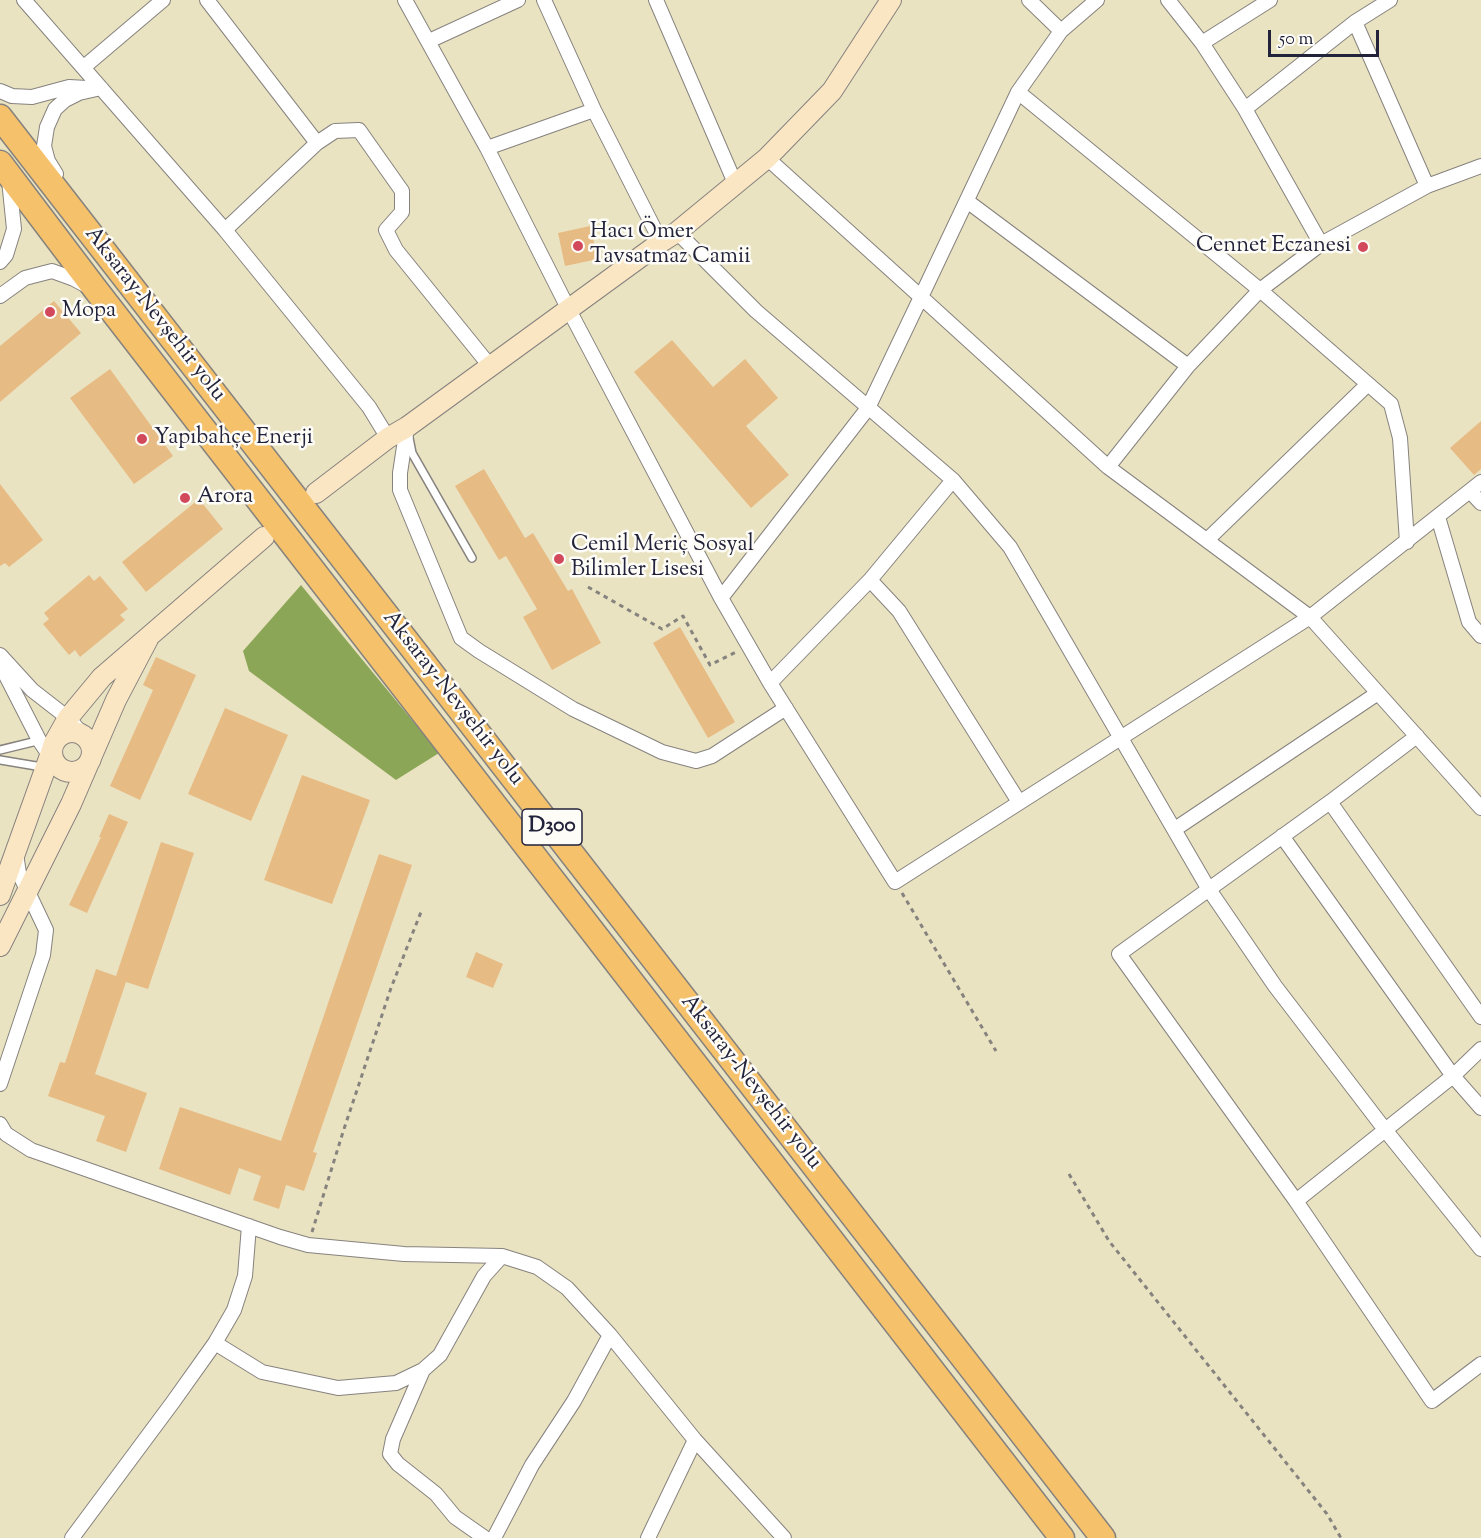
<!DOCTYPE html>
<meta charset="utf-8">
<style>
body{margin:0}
#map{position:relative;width:1481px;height:1538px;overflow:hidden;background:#eae3c2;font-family:"Sorts Mill Goudy",serif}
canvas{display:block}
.scale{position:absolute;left:1268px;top:30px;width:111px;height:27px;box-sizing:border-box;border:3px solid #22223b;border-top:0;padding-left:8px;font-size:18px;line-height:21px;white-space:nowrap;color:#22223b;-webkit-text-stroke:4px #fdfcf7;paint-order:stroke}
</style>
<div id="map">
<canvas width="1481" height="1538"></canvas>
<div class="scale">50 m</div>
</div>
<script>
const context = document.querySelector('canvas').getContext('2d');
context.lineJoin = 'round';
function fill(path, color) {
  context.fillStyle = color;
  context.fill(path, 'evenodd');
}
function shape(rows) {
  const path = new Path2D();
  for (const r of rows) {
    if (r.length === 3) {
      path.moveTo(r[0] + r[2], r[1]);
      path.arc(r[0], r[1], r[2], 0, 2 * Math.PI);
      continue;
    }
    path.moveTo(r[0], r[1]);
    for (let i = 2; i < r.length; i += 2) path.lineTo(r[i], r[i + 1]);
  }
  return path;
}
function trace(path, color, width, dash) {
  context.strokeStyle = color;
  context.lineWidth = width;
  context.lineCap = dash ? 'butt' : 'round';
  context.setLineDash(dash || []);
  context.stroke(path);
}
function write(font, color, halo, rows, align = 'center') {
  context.font = font + ' "Sorts Mill Goudy",serif';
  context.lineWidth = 5;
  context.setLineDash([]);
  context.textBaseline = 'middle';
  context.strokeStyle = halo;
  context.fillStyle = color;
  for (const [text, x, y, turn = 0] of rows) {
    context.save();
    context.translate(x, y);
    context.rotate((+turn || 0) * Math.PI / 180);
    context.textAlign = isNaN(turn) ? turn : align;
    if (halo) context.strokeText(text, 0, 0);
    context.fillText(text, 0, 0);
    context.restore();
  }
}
fill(shape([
 [301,585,439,753,396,780,249,671,243,651]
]), '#8ca658');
fill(shape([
 [590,226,598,259,565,266,558,233],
 [54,301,81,333,0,402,0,346],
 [672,340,713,387,745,359,778,398,746,426,789,475,751,508,634,372],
 [110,369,173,456,134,484,70,398],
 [1481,421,1481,469,1474,475,1450,448],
 [484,469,525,538,533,533,568,591,572,589,601,643,552,670,523,617,537,609,506,556,499,560,455,486],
 [0,484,43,540,9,567,5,563,0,566],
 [199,499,223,529,146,592,122,562],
 [89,575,94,581,100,576,128,609,120,615,125,620,80,657,75,650,69,655,43,624,49,619,44,613],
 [680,627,735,722,708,738,653,643],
 [156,657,196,675,140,800,110,786,153,690,143,685],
 [225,708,288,735,251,821,188,794],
 [302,775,370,800,332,904,264,880],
 [109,814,128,822,87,913,69,905,101,837,99,837],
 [161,842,194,853,148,989,126,982,95,1074,147,1093,126,1152,96,1141,105,1116,48,1096,60,1062,65,1063,96,969,116,976],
 [379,854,412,865,313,1152,317,1153,304,1191,286,1185,279,1209,253,1200,261,1176,239,1168,230,1195,159,1169,180,1107,281,1141],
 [476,952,503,964,493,988,466,977]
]), '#e7bb84');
const lane = shape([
 [409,438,412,453,472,558],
 [0,750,41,740],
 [0,760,66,771]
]);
const street = shape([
 [24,0,225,230,369,407,388,438],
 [207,0,317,143],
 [405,0,487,148,569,310,721,598,770,683,895,882,1310,617,1481,482],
 [544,0,594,110,661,242],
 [656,0,735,183],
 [1029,0,1061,31],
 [1097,0,1061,31,1018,92,921,297,1108,467,1310,617,1481,808],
 [1168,0,1202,43,1245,109,1321,244],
 [1355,22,1427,186],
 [429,41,518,0],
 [1202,43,1270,0],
 [84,67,163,0],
 [0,91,12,96,32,97,69,87,87,88],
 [1018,92,1260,290,1391,404,1400,438,1407,542],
 [1245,109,1355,22,1390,0],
 [487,148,594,110],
 [56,174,48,161,44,146,47,127,55,109,65,100,79,93,101,88],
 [967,201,1188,366],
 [225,230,317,143,335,131,359,130,402,191,402,212,386,230,396,250,490,366],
 [677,232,756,311,953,480,1010,547,1208,888,1275,986,1386,1131,1481,1249],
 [0,262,6,255,14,229,9,180],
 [0,296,25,278,52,271,74,279,87,286],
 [407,427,400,473,400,490,461,638,479,651,573,709,662,752,696,761,712,756,786,708],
 [1108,467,1188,366,1260,290,1321,244,1427,186,1481,166],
 [1470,491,1481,503],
 [1438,517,1469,622,1481,636],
 [1207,540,1368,384],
 [870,580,899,611,1019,802],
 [721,598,868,408,921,297,767,158],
 [0,655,32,690,68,718,84,736],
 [0,664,39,740,54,762],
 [770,683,870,580,953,480],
 [1417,736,1330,802,1119,954,1296,1201,1432,1401,1481,1364],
 [1330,802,1481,1017],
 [1175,829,1378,693],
 [1282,836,1453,1076,1481,1108],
 [0,1084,43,955,46,930,19,873,16,854],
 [0,1124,6,1134,31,1150,280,1237,308,1245,404,1254,502,1256,537,1267,567,1288,610,1335,695,1440,784,1538],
 [1296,1201,1453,1076,1481,1049],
 [215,1343,262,1372,338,1388,396,1383,423,1370,440,1355,484,1276,502,1256],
 [423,1370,393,1439,390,1454,398,1464,436,1494,455,1517,485,1538],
 [72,1538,173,1402,215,1343,234,1310,245,1276,249,1226],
 [494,1538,532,1465,574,1401,610,1335],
 [648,1538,695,1440]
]);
const secondary = shape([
 [316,493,388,438,407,427,661,242,677,232,767,158,832,91,891,0],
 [72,752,20],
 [54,743,68,718,102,677,264,537],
 [0,895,52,750],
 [0,946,71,804,116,700,148,639]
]);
const highway = shape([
 [0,117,1103,1538],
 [0,163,96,290,1062,1538]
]);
trace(lane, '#86827e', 10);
trace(street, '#86827e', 16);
trace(secondary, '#86827e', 22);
trace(highway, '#86827e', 27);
trace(shape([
 [588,587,662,629,683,616,710,665,736,652],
 [902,893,996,1051],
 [1069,1174,1109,1241,1327,1514,1341,1538],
 [312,1232,343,1132,391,988,421,912]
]), '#86827e', 3, [4.5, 4.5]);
trace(lane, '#fff', 7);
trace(street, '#fff', 14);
trace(secondary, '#fbe6c4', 20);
trace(highway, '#f5c16b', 24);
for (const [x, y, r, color] of [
 [578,246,6,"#d1495b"],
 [1363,247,6,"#d1495b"],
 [50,312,6,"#d1495b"],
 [142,439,6,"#d1495b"],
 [185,498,6,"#d1495b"],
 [559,559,6,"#d1495b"]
]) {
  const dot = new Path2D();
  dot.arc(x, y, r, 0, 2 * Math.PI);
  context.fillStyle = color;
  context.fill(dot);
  trace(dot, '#fdfcf7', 2);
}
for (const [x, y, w] of [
 [552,827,60]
]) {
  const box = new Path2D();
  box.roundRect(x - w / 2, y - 18, w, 36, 4.5);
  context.fillStyle = '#fdfcf7';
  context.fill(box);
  trace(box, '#22223b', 1.5);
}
write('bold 21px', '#22223b', null, [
 ["D300",552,827]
]);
write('22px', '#22223b', '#fdfcf7', [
 ["Hacı Ömer",590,233],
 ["Tavsatmaz Camii",590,258],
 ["Cennet Eczanesi",1351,247,"right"],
 ["Mopa",62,312],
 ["Yapıbahçe Enerji",154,439],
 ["Arora",197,498],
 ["Cemil Meriç Sosyal",571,546],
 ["Bilimler Lisesi",571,571]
], 'left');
write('22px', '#22223b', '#fdfcf7', [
 ["Aksaray-Nevşehir yolu",154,315,52],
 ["Aksaray-Nevşehir yolu",452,699,52],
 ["Aksaray-Nevşehir yolu",750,1083,52]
]);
</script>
